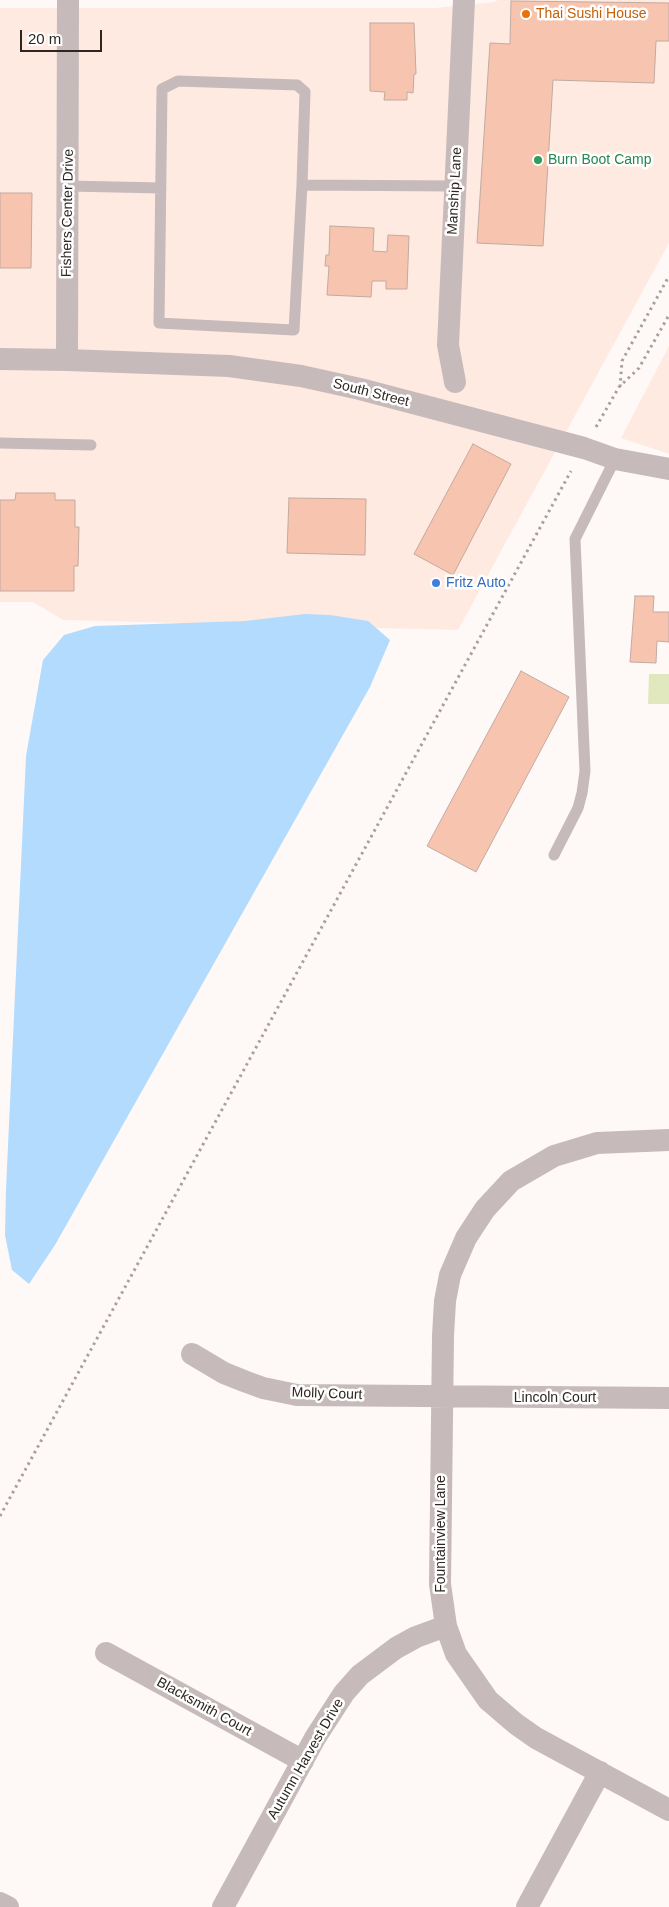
<!DOCTYPE html>
<style>
body{margin:0}
#map{position:relative;width:669px;height:1907px;overflow:hidden;background:#fef9f7;font-family:Helvetica,sans-serif}
canvas{display:block}
.scale{position:absolute;left:20px;top:30px;width:82px;height:22px;box-sizing:border-box;border:2px solid #2f2621;border-top:0;padding-left:6px;font-size:15px;line-height:18px;white-space:nowrap;color:#2f2621;-webkit-text-stroke:4px #fff;paint-order:stroke}
</style>
<div id="map">
<canvas width="669" height="1907"></canvas>
<div class="scale">20 m</div>
</div>
<script>
const context = document.querySelector('canvas').getContext('2d');
context.lineJoin = 'round';
function fill(path, color) {
  context.fillStyle = color;
  context.fill(path, 'evenodd');
}
function shape(rows) {
  const path = new Path2D();
  for (const r of rows) {
    path.moveTo(r[0], r[1]);
    for (let i = 2; i < r.length; i += 2) path.lineTo(r[i], r[i + 1]);
  }
  return path;
}
function trace(path, color, width, dash) {
  context.strokeStyle = color;
  context.lineWidth = width;
  context.lineCap = dash ? 'butt' : 'round';
  context.setLineDash(dash || []);
  context.stroke(path);
}
function write(font, color, halo, rows, align = 'center') {
  context.font = font + ' Helvetica,sans-serif';
  context.lineWidth = 5;
  context.setLineDash([]);
  context.textBaseline = 'middle';
  context.strokeStyle = halo;
  context.fillStyle = color;
  for (const [text, x, y, turn = 0] of rows) {
    context.save();
    context.translate(x, y);
    context.rotate((+turn || 0) * Math.PI / 180);
    context.textAlign = isNaN(turn) ? turn : align;
    if (halo) context.strokeText(text, 0, 0);
    context.fillText(text, 0, 0);
    context.restore();
  }
}
fill(shape([
 [498,0,669,0,669,243,458,630,63,620,33,602,0,602,0,8,435,8,494,2],
 [669,346,669,454,621,438]
]), '#feeae1');
fill(shape([
 [649,674,669,674,669,704,648,704]
]), '#e2e8bd');
fill(shape([
 [305,614,330,615,368,621,390,640,370,687,55,1245,29,1284,12,1270,5,1235,6,1189,26,756,43,660,64,635,95,626,245,621]
]), '#b2dbfe');
const building = shape([
 [511,1,669,3,669,41,656,41,654,83,553,80,543,246,477,243,490,43,510,44,511,1],
 [370,23,414,23,416,74,414,74,413,93,407,92,407,100,384,100,385,92,370,91,370,23],
 [0,193,32,193,31,268,0,268,0,193],
 [330,226,374,228,373,251,387,252,388,235,409,236,407,289,386,289,386,281,372,281,371,297,327,295,329,266,325,266,326,255,329,255,330,226],
 [473,444,511,464,453,575,414,554,473,444],
 [16,493,55,493,55,500,75,500,75,527,79,527,78,566,74,566,74,591,0,591,0,500,15,500,16,493],
 [289,498,366,499,365,555,287,553,289,498],
 [635,596,654,596,653,612,669,612,669,642,657,641,656,663,630,662,635,596],
 [521,671,569,697,476,872,427,846,521,671]
]);
fill(building, '#f7c5af');
trace(building, '#c2aaa0', 1);
trace(shape([
 [620,387,622,361,669,276],
 [596,427,619,387,639,368,669,315],
 [0,1516,571,471]
]), '#a7a09d', 3, [2.5, 4]);
trace(shape([
 [302,185,294,330,159,323,162,89,178,81,297,85,305,92,302,185,455,186],
 [68,186,161,188],
 [0,443,91,445],
 [554,855,578,808,582,793,585,771,575,539,615,459]
]), '#c7babb', 11);
trace(shape([
 [0,359,67,360,68,0],
 [67,360,229,366,301,376,360,389,455,414,584,448,615,459,669,469],
 [455,382,448,345,464,0],
 [669,1140,597,1143,554,1156,511,1181,485,1209,466,1238,450,1275,445,1301,443,1336,440,1584,446,1626,456,1654,488,1700,516,1724,536,1738,669,1810],
 [192,1354,224,1373,244,1381,263,1388,297,1395,669,1398],
 [106,1653,303,1761],
 [0,1903,8,1907],
 [223,1907,315,1738,344,1693,360,1675,396,1648,416,1637,446,1626],
 [527,1907,600,1772]
]), '#c7babb', 22);
for (const [x, y, r, color] of [
 [526,14,5,"#e8710a"],
 [538,160,5,"#2e9e5b"],
 [436,583,5,"#3f7fe0"]
]) {
  const dot = new Path2D();
  dot.arc(x, y, r, 0, 2 * Math.PI);
  context.fillStyle = color;
  context.fill(dot);
  trace(dot, '#fff', 2);
}
write('14px', '#c56008', '#fff', [
 ["Thai Sushi House",536,14]
], 'left');
write('14px', '#27864d', '#fff', [
 ["Burn Boot Camp",548,160]
], 'left');
write('14px', '#2f2621', '#fff', [
 ["Manship Lane",455,191,-87],
 ["Fishers Center Drive",68,213,-89],
 ["South Street",371,393,14],
 ["Molly Court",327,1394,2],
 ["Lincoln Court",555,1398],
 ["Fountainview Lane",441,1534,-90],
 ["Blacksmith Court",204,1707,29],
 ["Autumn Harvest Drive",306,1759,-60]
]);
write('14px', '#366cbe', '#fff', [
 ["Fritz Auto",446,583]
], 'left');
</script>
